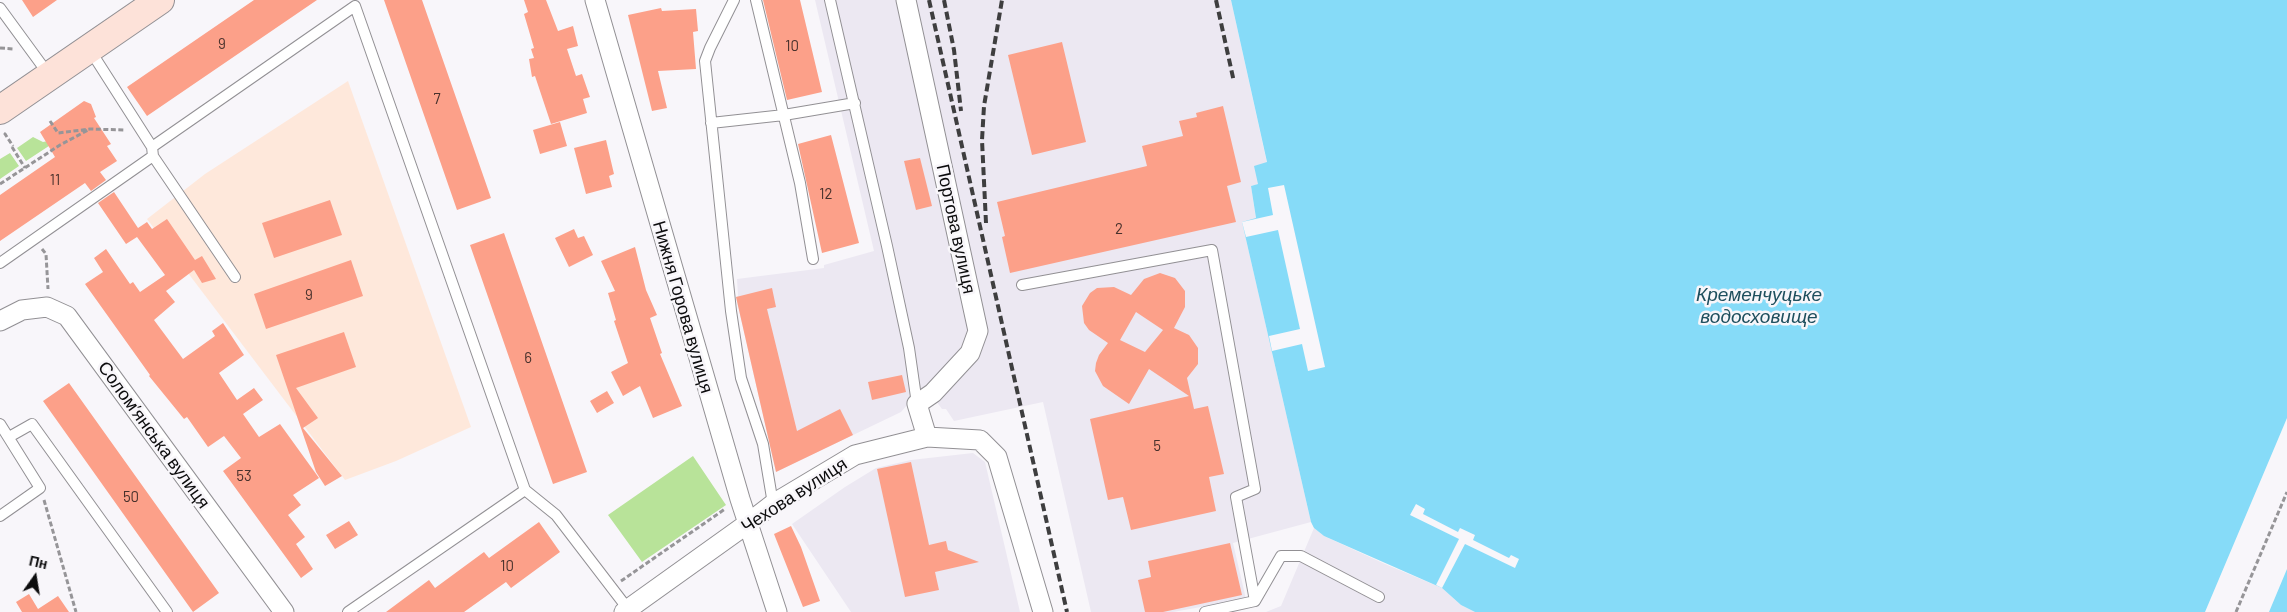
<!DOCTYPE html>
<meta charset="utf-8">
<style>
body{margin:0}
#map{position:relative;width:2287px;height:612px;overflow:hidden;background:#f8f6fa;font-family:Barlow,sans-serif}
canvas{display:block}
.north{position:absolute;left:10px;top:552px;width:50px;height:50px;-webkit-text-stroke:4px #f8f6fa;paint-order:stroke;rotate:13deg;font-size:14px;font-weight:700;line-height:20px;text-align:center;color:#0c0c0d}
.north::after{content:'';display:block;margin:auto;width:18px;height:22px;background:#0c0c0d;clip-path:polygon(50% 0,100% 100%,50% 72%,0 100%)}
</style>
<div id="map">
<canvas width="2287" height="612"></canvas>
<div class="north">Пн</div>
</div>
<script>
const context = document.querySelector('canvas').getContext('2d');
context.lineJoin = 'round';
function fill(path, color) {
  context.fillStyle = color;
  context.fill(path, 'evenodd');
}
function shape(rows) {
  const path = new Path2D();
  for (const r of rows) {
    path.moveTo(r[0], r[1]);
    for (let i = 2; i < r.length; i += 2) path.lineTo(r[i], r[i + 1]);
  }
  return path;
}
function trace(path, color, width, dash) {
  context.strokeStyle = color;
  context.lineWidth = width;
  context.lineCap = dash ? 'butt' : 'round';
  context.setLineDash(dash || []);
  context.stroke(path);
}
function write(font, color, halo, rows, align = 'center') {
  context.font = font + ' Barlow,sans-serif';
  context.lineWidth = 5;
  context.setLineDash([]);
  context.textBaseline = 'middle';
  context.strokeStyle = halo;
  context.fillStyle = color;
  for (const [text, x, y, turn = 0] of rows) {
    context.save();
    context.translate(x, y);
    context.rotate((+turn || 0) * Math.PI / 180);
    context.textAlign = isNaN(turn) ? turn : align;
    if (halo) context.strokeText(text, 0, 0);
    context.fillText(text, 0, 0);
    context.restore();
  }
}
fill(shape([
 [815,0,1231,0,1267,163,1258,184,1251,186,1256,219,1242,222,1311,522,1233,543,1246,599,1173,612,1091,612,1043,402,954,421,946,409,942,409,936,401,909,403,901,412,776,472,736,297,738,296,737,279,824,268,824,265,874,251],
 [973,453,985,462,1020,612,851,612,792,524,845,487,876,468,911,460],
 [1314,528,1324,536,1385,564,1442,588,1461,605,1475,612,1266,612,1281,606]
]), '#ece8f2');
fill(shape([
 [348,81,471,427,396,461,345,480,147,219,205,174]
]), '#fee8db');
fill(shape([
 [33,137,43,142,53,140,55,142,26,161,17,148],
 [10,153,19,166,0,179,0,159],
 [693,456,726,505,642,562,608,515]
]), '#b8e399');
fill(shape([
 [1231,0,2287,0,2287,612,1475,612,1461,605,1442,588,1324,536,1314,528,1311,522,1242,222,1256,218,1251,186,1258,184,1254,166,1267,162]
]), '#86dbf8');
fill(shape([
 [1284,185,1325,367,1308,371,1302,344,1272,351,1269,336,1300,329,1278,230,1246,237,1242,222,1273,215,1268,188],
 [2287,418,2287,569,2269,612,2205,612],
 [1416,504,1425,509,1423,514,1458,532,1460,528,1475,535,1473,540,1509,558,1511,555,1519,559,1515,568,1465,544,1442,588,1436,585,1459,539,1410,515]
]), '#f8f6fa');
fill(shape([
 [22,0,57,0,33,17],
 [254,0,317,0,147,116,127,87],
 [384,0,422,0,491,198,457,210],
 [524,0,546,0,558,31,573,26,578,46,567,49,576,76,582,74,590,97,583,99,587,113,551,124,535,76,532,77,529,59,534,58,531,49,534,48,524,14,528,12],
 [763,0,800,0,822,92,787,100],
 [661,8,662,11,696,9,698,31,693,32,696,69,658,71,667,108,652,111,628,15],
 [1062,42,1086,142,1032,155,1008,55],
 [84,101,91,104,96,117,94,118,111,144,107,146,117,161,100,172,106,180,91,191,85,183,0,241,0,195,55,157,40,132],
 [1223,106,1241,182,1227,186,1236,222,1010,273,1002,237,1005,236,997,202,1147,166,1142,146,1183,136,1179,121,1197,117,1196,113],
 [560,122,567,146,540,154,533,130],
 [831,135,859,243,822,253,798,144],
 [606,140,614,174,609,176,612,187,586,194,574,148],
 [920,158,932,206,916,210,904,161],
 [114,192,138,228,147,222,152,229,167,219,195,260,202,256,216,279,202,283,194,270,166,291,175,302,154,320,183,359,215,336,212,331,223,323,244,355,219,373,237,400,254,388,263,400,243,414,259,437,280,424,319,478,293,495,301,505,288,515,305,537,296,544,313,569,301,578,223,471,241,458,224,436,208,447,187,417,184,419,149,376,150,375,85,284,103,272,94,258,106,249,130,284,133,282,140,292,165,275,137,237,126,244,98,203],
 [330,200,342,235,274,258,262,223],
 [574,229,578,238,584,236,593,255,569,267,555,238],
 [504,233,587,472,553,484,470,245],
 [635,247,646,290,657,315,650,318,662,353,660,354,682,406,653,418,640,386,623,396,611,372,628,363,614,321,616,320,608,293,615,291,601,261],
 [351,260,363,296,266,329,254,294],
 [1160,273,1175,278,1185,291,1185,307,1174,328,1189,335,1198,348,1198,364,1187,378,1194,409,1208,406,1224,474,1209,477,1216,511,1131,530,1123,497,1108,500,1090,419,1189,396,1149,369,1129,404,1103,386,1095,371,1096,363,1099,355,1108,343,1089,330,1084,323,1082,306,1090,293,1097,288,1114,287,1131,295,1144,279],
 [1136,312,1163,330,1145,352,1120,340],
 [772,288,776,307,767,309,797,431,840,409,853,435,776,472,736,297],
 [344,332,356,367,296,388,318,418,303,428,342,476,325,486,316,472,276,355],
 [902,375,906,392,872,400,868,382],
 [69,383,219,593,193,612,43,401],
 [607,391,614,403,597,413,590,401],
 [911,462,929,545,946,541,948,550,979,562,935,572,939,590,905,597,877,469],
 [349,521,358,535,335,549,326,535],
 [539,522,560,552,511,588,506,582,464,612,386,612,429,580,435,588,484,552,489,558],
 [791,526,801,547,820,601,803,607,774,534],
 [1230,543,1242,595,1163,612,1145,612,1138,580,1151,577,1148,561],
 [29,594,38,609,58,596,69,612,22,612,16,602]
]), '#fca089');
const lane = shape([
 [734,0,710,48,705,61,731,311,741,378,763,444,773,504],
 [756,0,800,183,813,259],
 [830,0,887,246,909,348,917,404],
 [0,8,49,75],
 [90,50,152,147,153,156,235,277],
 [711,123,784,115,855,103],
 [152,147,355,6,525,490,348,612],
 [0,263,153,156],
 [1022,285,1212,250,1255,489,1236,497,1255,601],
 [0,424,40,488,0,516],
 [9,437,32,424,167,612],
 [525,490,556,515,628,609],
 [1205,612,1255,601,1281,556,1301,556,1379,597]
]);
const street = shape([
 [595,0,740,499,777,612],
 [906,0,978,331,970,353,933,393,917,404,927,437],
 [0,321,22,310,47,307,67,316,284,612],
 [624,612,747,524,773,504,855,455,927,437,980,440,997,457,1043,612]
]);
const secondary = shape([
 [0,110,160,0]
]);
trace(lane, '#929094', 12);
trace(street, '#929094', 21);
trace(secondary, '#929094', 30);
trace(shape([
 [0,48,14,49],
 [50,121,58,133,90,129,125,130],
 [6,133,5,134,13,146],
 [12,147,25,168],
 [0,184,60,145,90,129],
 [42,249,46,254,48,289],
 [44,500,76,612],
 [621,581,725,509],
 [2236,612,2287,492]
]), '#969598', 3, [5, 2.5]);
trace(lane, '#fff', 10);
trace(street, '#fff', 19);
trace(secondary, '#fde2d9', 28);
trace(shape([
 [929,0,1067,612],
 [944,0,954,50,961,111],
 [1216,0,1234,82],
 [986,223,982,140,984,106,1002,0]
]), '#3e3e3f', 4, [8, 4]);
write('15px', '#48312c', null, [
 ["9",222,44],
 ["10",792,46],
 ["7",437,99],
 ["11",55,180],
 ["12",826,194],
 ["2",1119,229],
 ["9",309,295],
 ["6",528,358],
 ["5",1157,446],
 ["53",244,476],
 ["50",131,497],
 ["10",507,566]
]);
write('18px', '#0c0c0d', '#f8f6fa', [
 ["Портова вулиця",956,229,78],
 ["Нижня Горова вулиця",683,307,74],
 ["Соломʼянська вулиця",154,435,54],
 ["Чехова вулиця",794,495,-33]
]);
write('italic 19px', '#1e4f5e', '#f8f6fa', [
 ["Кременчуцьке",1759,295],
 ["водосховище",1759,317]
]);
</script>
